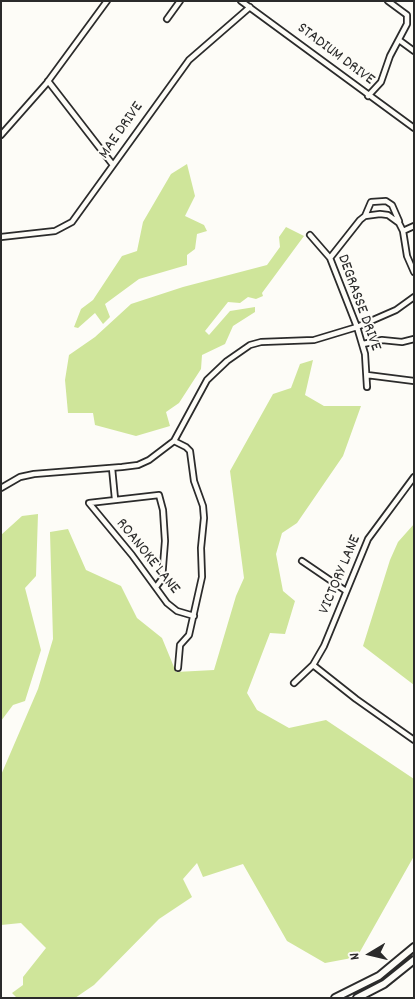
<!DOCTYPE html>
<style>
body{margin:0}
#map{position:relative;width:415px;height:999px;overflow:hidden;background:#fdfcf7;font-family:Dekko,sans-serif}
canvas{display:block}
.frame{position:absolute;inset:0;border:2px solid #2b2b2b;pointer-events:none}
.north{position:absolute;left:345px;top:929px;width:50px;height:50px;-webkit-text-stroke:4px #fdfcf7;paint-order:stroke;rotate:261deg;font-size:14px;font-weight:700;line-height:20px;text-align:center;color:#2b2b2b}
.north::after{content:'';display:block;margin:auto;width:18px;height:22px;background:#2b2b2b;clip-path:polygon(50% 0,100% 100%,50% 72%,0 100%)}
</style>
<div id="map">
<canvas width="415" height="999"></canvas>
<div class="frame"></div>
<div class="north">N</div>
</div>
<script>
const context = document.querySelector('canvas').getContext('2d');
context.lineJoin = 'round';
function fill(path, color) {
  context.fillStyle = color;
  context.fill(path, 'evenodd');
}
function shape(rows) {
  const path = new Path2D();
  for (const r of rows) {
    path.moveTo(r[0], r[1]);
    for (let i = 2; i < r.length; i += 2) path.lineTo(r[i], r[i + 1]);
  }
  return path;
}
function trace(path, color, width, dash) {
  context.strokeStyle = color;
  context.lineWidth = width;
  context.lineCap = dash ? 'butt' : 'round';
  context.setLineDash(dash || []);
  context.stroke(path);
}
function write(font, color, halo, rows, align = 'center') {
  context.font = font + ' Dekko,sans-serif';
  context.lineWidth = 4;
  context.setLineDash([]);
  context.textBaseline = 'middle';
  context.strokeStyle = halo;
  context.fillStyle = color;
  for (const [text, x, y, turn = 0] of rows) {
    context.save();
    context.translate(x, y);
    context.rotate((+turn || 0) * Math.PI / 180);
    context.textAlign = isNaN(turn) ? turn : align;
    if (halo) context.strokeText(text, 0, 0);
    context.fillText(text, 0, 0);
    context.restore();
  }
}
fill(shape([
 [187,164,195,196,185,216,204,225,207,231,197,234,195,249,187,255,187,265,139,279,105,304,110,317,103,324,95,313,78,328,74,327,81,309,93,300,122,256,137,251,143,222,171,174],
 [286,227,304,236,262,293,263,296,256,299,248,297,240,303,228,302,205,331,209,335,230,311,255,307,255,312,233,326,225,344,202,355,201,369,179,403,166,412,170,426,136,436,95,425,93,413,68,413,65,380,69,355,95,337,131,304,183,287,267,265,280,247,279,237],
 [313,360,305,395,324,406,361,406,343,456,297,523,282,533,276,554,283,591,295,601,285,634,270,633,247,693,257,710,289,728,326,720,414,779,414,856,357,957,325,963,287,941,243,864,203,877,197,863,183,879,192,897,159,919,94,985,75,998,17,998,12,993,23,985,23,977,46,948,21,923,1,925,1,775,38,689,53,639,50,532,68,529,86,570,121,586,137,618,162,638,176,672,214,670,236,596,244,578,230,471,273,394,291,388,300,364],
 [38,514,36,576,25,588,41,650,25,701,13,705,1,721,1,535,22,516],
 [414,524,414,685,363,646,390,560,398,542]
]), '#cfe59a');
const minor = shape([
 [241,1,414,128],
 [167,19,180,1],
 [399,40,414,51],
 [48,81,113,165],
 [368,96,381,82,390,56,407,24,407,15,388,1],
 [1,135,46,84,107,1],
 [365,216,371,202,386,201,392,205,399,221],
 [403,231,414,226],
 [310,235,330,258,357,327,365,354,367,387],
 [1,237,55,231,72,222,189,60,250,7],
 [330,258,360,220,365,216,380,214,388,215,399,223,403,231,407,256,414,272],
 [363,344,382,340,402,342,414,339],
 [367,375,414,381],
 [174,441,186,447,190,451,194,481,203,506,204,518,201,548,202,577,189,635,180,645,178,668],
 [112,468,115,499],
 [1,488,20,477,34,474,122,467,138,465,149,460,174,441,207,380,227,361,250,345,261,342,314,340,357,327,396,310,414,297],
 [302,561,346,591],
 [156,587,162,579,165,541,163,510,159,495,89,503,132,555,167,603,177,611,194,616],
 [313,665,356,699,414,740],
 [294,683,313,665,324,646,368,539,414,477]
]);
const secondary = shape([
 [335,998,379,976,414,947],
 [357,998,384,984,414,960]
]);
trace(minor, '#2b2b2b', 8);
trace(secondary, '#2b2b2b', 10);
trace(minor, '#fdfcf7', 4.5);
trace(secondary, '#fdfcf7', 6);
write('16px', '#2b2b2b', '#fdfcf7', [
 ["STADIUM DRIVE",335,55,37],
 ["MAE DRIVE",122,131,-55],
 ["DEGRASSE DRIVE",358,303,70],
 ["ROANOKE LANE",147,557,51],
 ["VICTORY LANE",341,575,-67]
]);
</script>
